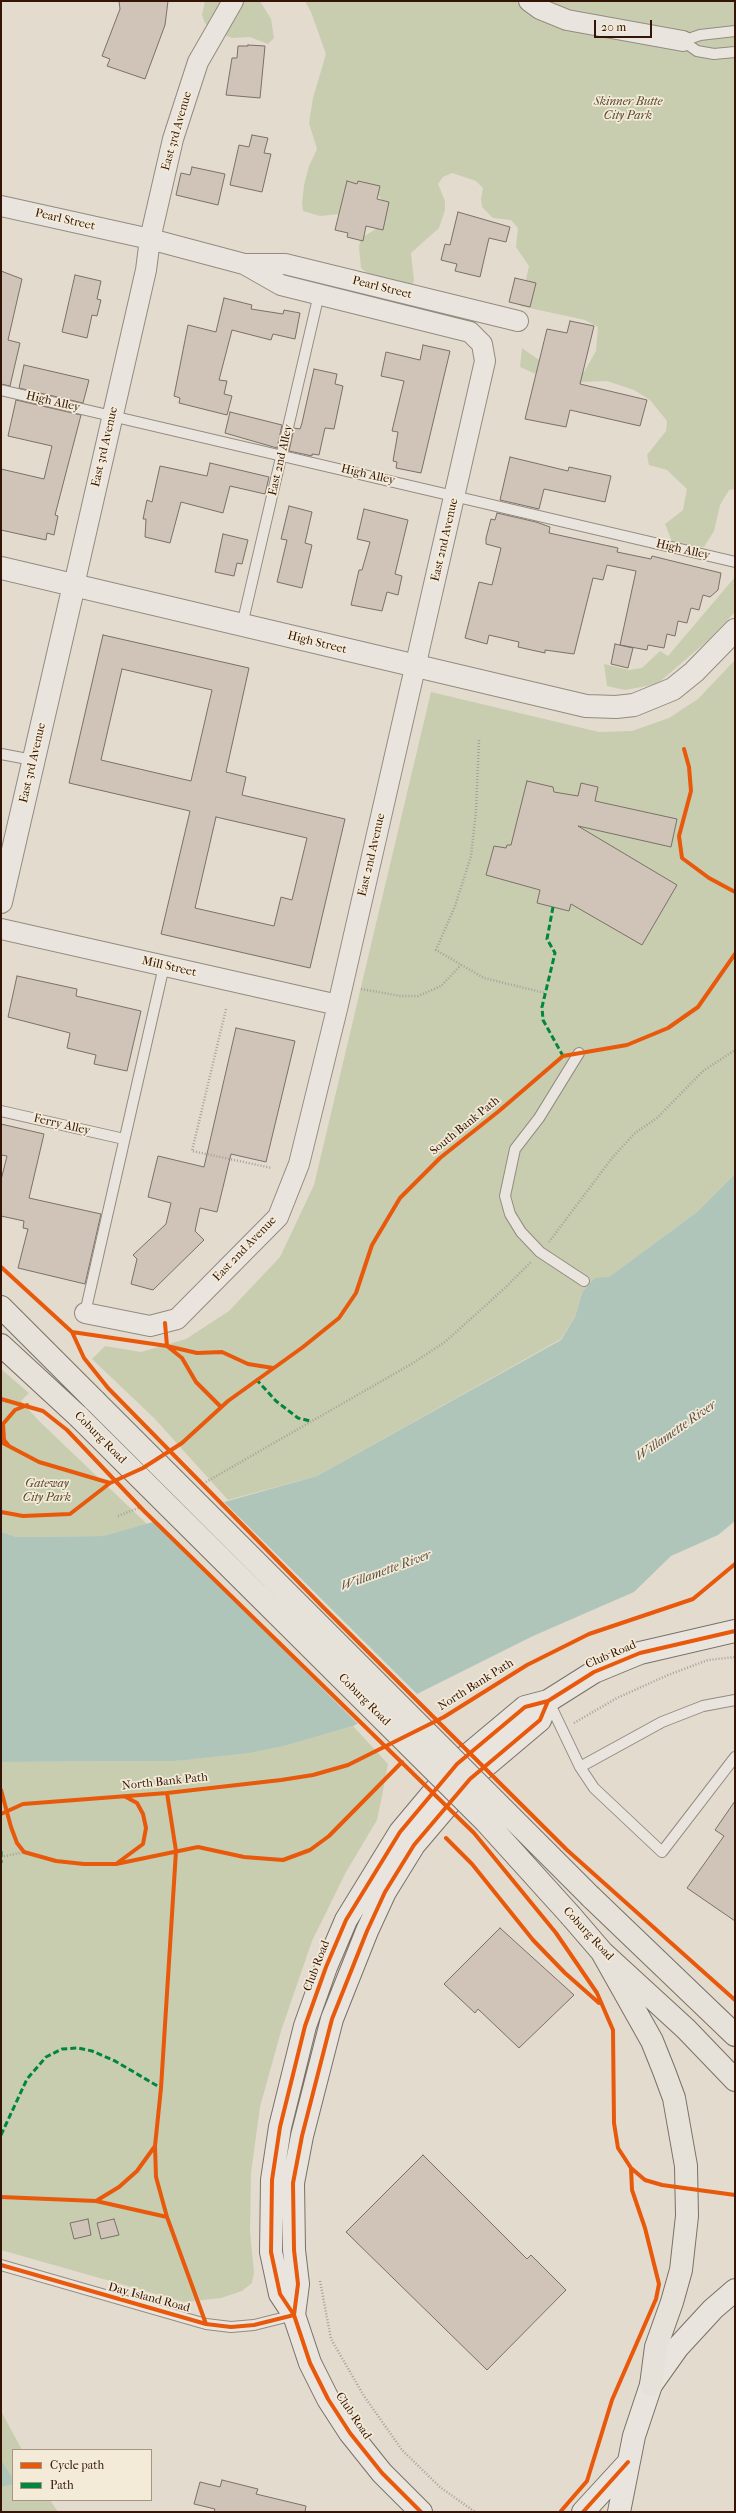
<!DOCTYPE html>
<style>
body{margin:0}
#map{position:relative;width:736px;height:2513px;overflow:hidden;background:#e3dbcd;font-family:"IM FELL French Canon",serif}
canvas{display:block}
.frame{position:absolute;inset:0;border:2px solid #341505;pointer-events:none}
.legend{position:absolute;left:12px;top:2449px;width:140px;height:52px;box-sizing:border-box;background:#f3ead8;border:1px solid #a79584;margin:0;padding:5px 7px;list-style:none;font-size:12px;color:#341505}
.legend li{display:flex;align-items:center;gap:8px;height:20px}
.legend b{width:20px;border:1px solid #a79584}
.scale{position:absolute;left:594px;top:20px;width:58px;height:18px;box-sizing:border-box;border:2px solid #341505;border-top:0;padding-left:5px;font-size:12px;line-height:14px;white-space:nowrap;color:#341505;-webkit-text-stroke:3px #f3ead8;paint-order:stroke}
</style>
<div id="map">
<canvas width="736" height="2513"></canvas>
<div class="frame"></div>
<ul class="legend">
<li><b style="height:5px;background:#e8590c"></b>Cycle path</li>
<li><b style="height:5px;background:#00873e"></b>Path</li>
</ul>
<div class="scale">20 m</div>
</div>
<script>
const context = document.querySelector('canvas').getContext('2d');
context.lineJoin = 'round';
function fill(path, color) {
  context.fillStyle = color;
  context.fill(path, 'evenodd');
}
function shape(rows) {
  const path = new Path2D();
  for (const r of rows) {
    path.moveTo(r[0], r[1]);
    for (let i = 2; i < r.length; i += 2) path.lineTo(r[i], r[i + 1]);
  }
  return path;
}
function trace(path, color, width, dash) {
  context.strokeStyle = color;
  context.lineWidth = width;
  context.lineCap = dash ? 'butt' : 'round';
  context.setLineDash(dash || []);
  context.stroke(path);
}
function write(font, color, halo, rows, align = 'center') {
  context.font = font + ' "IM FELL French Canon",serif';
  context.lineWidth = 3.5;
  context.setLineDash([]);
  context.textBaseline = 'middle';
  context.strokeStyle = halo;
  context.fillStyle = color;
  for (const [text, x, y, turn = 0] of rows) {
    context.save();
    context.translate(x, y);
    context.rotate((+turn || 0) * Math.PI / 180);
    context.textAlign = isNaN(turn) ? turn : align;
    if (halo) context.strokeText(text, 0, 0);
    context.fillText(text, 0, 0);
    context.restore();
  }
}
fill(shape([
 [205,1,260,1,271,19,274,38,268,44,250,37,232,38,211,30,205,23,202,15],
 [305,1,735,1,735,489,729,490,720,505,714,531,704,547,673,544,665,524,683,510,687,489,667,470,649,465,647,455,666,431,667,421,650,400,634,390,607,381,582,382,565,387,520,367,522,348,539,360,584,372,596,351,598,327,585,320,520,306,529,266,516,247,518,228,511,220,493,218,482,207,481,199,483,188,476,181,452,173,443,177,438,184,445,201,445,210,439,228,411,253,414,281,409,290,390,291,361,268,359,247,361,238,376,229,381,220,382,201,377,193,360,192,339,214,320,216,303,211,302,203,304,185,309,166,317,149,309,123,313,98,326,54,311,12],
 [735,577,735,612,706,642,657,684,625,690,607,686,604,664,629,670,642,668,660,651,668,656],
 [735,660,735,1174,697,1212,609,1277,582,1293,575,1317,561,1339,317,1476,228,1500,154,1418,92,1359,105,1346,141,1352,186,1339,229,1311,280,1257,314,1185,431,692,599,732,632,731,669,718,698,699],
 [1,1369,29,1393,21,1401,39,1421,147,1524,103,1536,17,1537,1,1532],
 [353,1726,388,1764,382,1796,377,1820,346,1872,312,1941,281,2031,260,2107,251,2173,250,2231,254,2272,252,2283,242,2291,221,2298,184,2302,1,2250,1,1762,175,1761,288,1745],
 [1,2411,22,2450,13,2450,13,2500,50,2500,58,2512,1,2512]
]), '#c8cdb0');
fill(shape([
 [735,1174,735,1521,718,1535,671,1556,634,1592,533,1636,353,1726,288,1745,249,1753,175,1761,1,1762,1,1532,17,1537,103,1536,317,1476,561,1340,575,1317,582,1293,595,1278,609,1277,697,1212],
 [1,2460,13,2479,13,2484,1,2487]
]), '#b0c5b9');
fill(shape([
 [222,1500,419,1696,359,1725,153,1520]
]), '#e3dbcd');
const building = shape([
 [119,1,168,1,165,25,145,79,107,66,110,59,102,56,120,9,119,1],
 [248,45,265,46,260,98,226,95,232,58,237,58,238,46,248,46,248,45],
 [252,135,268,138,264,153,271,154,262,192,230,185,239,145,249,147,252,135],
 [192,167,225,174,218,205,176,195,181,173,190,175,192,167],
 [347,181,357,184,358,181,380,186,377,199,389,202,383,230,366,226,363,241,347,237,348,233,335,230,347,181],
 [458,212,510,227,506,242,489,238,480,277,455,271,457,264,441,260,445,244,450,245,458,212],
 [1,271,22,279,8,340,20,343,10,386,1,384,1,271],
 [75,275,101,281,97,299,101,300,97,316,92,315,87,338,62,332,75,275],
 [515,278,536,283,530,307,509,302,515,278],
 [224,298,252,305,251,309,283,314,284,310,300,313,295,339,273,334,271,340,232,330,219,380,227,381,224,394,232,396,227,415,179,403,180,398,174,396,188,325,216,332,224,298],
 [570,321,594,326,580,384,647,400,640,426,570,410,566,427,525,419,547,329,567,333,570,321],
 [423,345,450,351,421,473,396,468,397,462,393,461,398,432,392,431,404,381,381,376,386,352,420,360,423,345],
 [24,365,89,380,83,403,19,388,24,365],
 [314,369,337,374,335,384,343,386,334,429,325,428,319,455,312,454,312,456,289,451,294,428,300,429,302,423,314,369],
 [16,400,81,415,55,515,58,516,54,535,47,533,46,540,1,530,1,469,44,479,52,446,8,436,16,400],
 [230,412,282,425,277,448,225,433,230,412],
 [510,457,568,471,569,467,611,476,605,502,544,489,539,509,500,500,510,457],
 [210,463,269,477,265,494,230,486,223,513,181,502,170,543,145,537,146,519,143,519,147,500,152,502,160,466,207,476,210,463],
 [289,506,312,512,305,543,312,545,302,588,277,582,287,540,281,539,289,506],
 [364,509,408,520,395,574,402,576,398,595,387,592,382,611,351,605,359,570,362,570,370,542,357,539,364,509],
 [497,513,536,522,550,527,549,533,618,548,617,552,651,559,652,556,721,573,718,590,710,597,703,595,699,610,691,608,687,623,678,621,675,636,667,634,664,648,648,645,647,650,620,645,636,571,607,565,603,580,593,578,574,654,545,650,545,653,518,647,519,642,489,635,487,644,465,638,479,582,492,585,501,548,486,544,486,538,491,519,495,520,497,513],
 [223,534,248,540,242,564,237,563,234,576,215,572,223,534],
 [103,635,249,668,226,772,246,777,242,795,345,819,310,968,161,934,190,811,69,783,103,635],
 [122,669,212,690,191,781,101,760,122,669],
 [216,817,307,838,292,900,281,897,274,926,195,908,216,817],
 [615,644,633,648,628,668,611,664,615,644],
 [527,781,553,787,554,792,578,796,581,783,598,787,595,801,677,819,671,847,578,826,677,885,642,945,571,904,569,911,537,903,540,890,486,875,494,846,506,848,507,845,511,845,527,781],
 [17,976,77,989,76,996,141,1011,127,1071,94,1064,96,1055,67,1048,70,1033,8,1017,17,976],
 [236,1028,295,1041,266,1162,231,1154,217,1212,200,1208,195,1231,204,1240,153,1290,131,1284,137,1259,133,1255,166,1224,171,1203,148,1197,158,1156,204,1167,236,1028],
 [1,1124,44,1134,29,1198,101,1214,85,1284,18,1268,28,1229,23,1228,24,1221,1,1216,1,1180,7,1156,1,1155,1,1124],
 [735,1801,735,1921,687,1888,724,1836,715,1830,735,1801],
 [500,1928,574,1995,519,2048,478,2009,475,2013,444,1984,500,1928],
 [423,2155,527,2259,531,2255,566,2290,487,2370,346,2232,423,2155],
 [88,2219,91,2235,74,2239,70,2223,88,2219],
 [114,2219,119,2235,101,2239,97,2223,114,2219],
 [222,2480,258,2489,256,2494,306,2506,305,2512,214,2512,215,2509,194,2504,200,2482,220,2487,222,2480]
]);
fill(building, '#d0c3b8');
trace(building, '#7a7167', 1);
const service = shape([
 [683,41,697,51,714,54,735,52],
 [683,41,700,35,735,31],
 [1,390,735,562],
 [242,625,319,294],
 [1,754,33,760],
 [579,1053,539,1118,515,1149,505,1196,510,1214,521,1232,540,1252,584,1281],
 [1,1111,124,1139],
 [85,1313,164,966],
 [549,1702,580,1767,594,1788,662,1852,735,1757],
 [580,1767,662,1722,703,1706,735,1700],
 [1,2265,206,2324,231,2327,254,2325,294,2315]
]);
const minor = shape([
 [529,1,540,9,567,20,683,41],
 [1,206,150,239,244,264,285,264,518,321],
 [74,585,146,270,150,239,173,139,198,62,233,1],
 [1,929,338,1005],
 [85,1313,150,1326,177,1319,278,1217,299,1164,338,1005,485,361,482,344,470,332,281,285,244,264]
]);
const tertiary = shape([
 [1,568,586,706,616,707,634,705,673,689,694,672,735,630],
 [1,902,74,585]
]);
const secondary = shape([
 [294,2315,298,2284,294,2250,293,2183,302,2136,332,2019,367,1931,385,1892,414,1845,470,1779,540,1720,548,1701],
 [421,2512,382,2473,350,2433,328,2399,310,2363,294,2315,280,2294,271,2252,272,2180,280,2127,305,2026,326,1967,346,1920,400,1832,457,1764,525,1707,548,1701,594,1672,640,1653,735,1631],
 [583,2512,628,2463],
 [619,2512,634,2436,651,2385,678,2347,713,2309,735,2290]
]);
const primary = shape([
 [1,1307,95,1401],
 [1,1345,79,1417],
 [591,1897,735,2035],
 [571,1916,602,1952,686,2029,735,2080],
 [602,1952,652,2041,664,2071,674,2098,686,2166,687,2216,681,2270,672,2302,656,2347,651,2385]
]);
trace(service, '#948b81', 12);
trace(minor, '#948b81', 22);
trace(tertiary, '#948b81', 24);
trace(secondary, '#7a7167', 24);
trace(primary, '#7a7167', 24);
trace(shape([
 [479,740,476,811,471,856,455,906,436,950,484,978,545,993],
 [361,989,401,996,418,996,441,986,461,965],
 [226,1009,192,1151,272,1168],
 [549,1242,612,1158,635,1133,657,1118,703,1071,735,1050],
 [206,1482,413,1363,445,1342,507,1286,531,1262],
 [118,1516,141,1507],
 [574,1723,617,1698,668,1675,708,1660,735,1657],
 [1,1857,24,1852],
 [320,2281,331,2339,364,2396,402,2450,440,2487,475,2512]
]), '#a7a098', 2.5, [1, 2]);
trace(service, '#e9e5de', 10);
trace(minor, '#e9e5de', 20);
trace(tertiary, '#e9e5de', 22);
trace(secondary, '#e9e5de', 22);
trace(primary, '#e6e1d9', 22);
const primaryBridge = shape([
 [95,1401,591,1897],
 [79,1417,486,1822,571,1916]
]);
trace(primaryBridge, '#7a7167', 24, []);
trace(primaryBridge, '#e6e1d9', 22);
trace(shape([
 [553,907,547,939,555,953,542,1007,543,1020,563,1056],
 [256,1379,276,1401,298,1418,310,1421],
 [1,1851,1,1863],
 [1,2135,27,2079,46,2057,62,2049,78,2048,92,2051,115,2061,161,2088]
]), '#00873e', 3, [6, 3]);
trace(shape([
 [684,749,689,767,691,791,679,836,682,858,709,878,735,892],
 [1,1267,72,1332,84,1358,108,1388,323,1607,567,1850,735,2000],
 [165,1323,167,1346,182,1358,196,1382,221,1407],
 [72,1332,167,1346,197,1353,222,1352,248,1364,273,1368],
 [1,1399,43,1411,67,1430,144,1511,474,1833,556,1933,597,1993,613,2030,614,2123,618,2148,631,2168,645,2180,662,2185,735,2195],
 [1,1442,39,1462,110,1483],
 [9,1446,4,1440,3,1424,15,1410,27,1405],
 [1,1512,23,1516,70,1514,110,1483,143,1468,182,1443,228,1401,303,1347,339,1318,356,1293,372,1245,400,1198,440,1158,499,1111,563,1056,627,1045,668,1028,698,1007,735,954],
 [1,1790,11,1827,17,1843,24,1852,56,1861,84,1864,116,1864,143,1844,146,1828,143,1814,137,1803,126,1797],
 [167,1793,176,1851,161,2088,155,2146,156,2177,167,2217,206,2324],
 [1,1814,23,1804,167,1793,281,1780,313,1775,348,1765,444,1717,527,1665,589,1634,693,1599,735,1564],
 [446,1838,472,1864,533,1940,565,1973,599,2003],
 [116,1864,198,1847,244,1857,283,1860,310,1850,329,1836,402,1762],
 [1,2197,96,2201,167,2217],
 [96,2201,119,2187,137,2171,155,2146],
 [1,2265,206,2324,231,2327,254,2325,294,2315],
 [294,2315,298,2284,294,2250,293,2183,302,2136,332,2019,367,1931,385,1892,414,1845,470,1779,540,1720,548,1701],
 [561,2511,587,2481,612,2400,656,2299,659,2284,645,2228,632,2190,631,2168],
 [421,2512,382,2473,350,2433,328,2399,310,2363,294,2315,280,2294,271,2252,272,2180,280,2127,305,2026,326,1967,346,1920,400,1832,457,1764,525,1707,548,1701,594,1672,640,1653,735,1631],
 [583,2512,628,2462]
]), '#e8590c', 4);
write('italic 12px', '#5a4931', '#f3ead8', [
 ["Skinner Butte",628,102],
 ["City Park",628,116],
 ["Gateway",47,1484],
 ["City Park",47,1498]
]);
write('12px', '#341505', '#f3ead8', [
 ["East 3rd Avenue",177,131,-74],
 ["Pearl Street",65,220,13],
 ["Pearl Street",382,288,14],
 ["High Alley",53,402,13],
 ["East 3rd Avenue",105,447,-77],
 ["East 2nd Alley",281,460,-77],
 ["High Alley",368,475,13],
 ["East 2nd Avenue",445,540,-77],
 ["High Alley",683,550,13],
 ["High Street",317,643,14],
 ["East 3rd Avenue",33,763,-77],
 ["East 2nd Avenue",372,855,-77],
 ["Mill Street",169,967,13],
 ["Ferry Alley",62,1125,13],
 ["South Bank Path",465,1126,-39],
 ["East 2nd Avenue",245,1249,-46],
 ["Coburg Road",100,1438,45],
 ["Club Road",611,1655,-23],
 ["North Bank Path",476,1685,-32],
 ["Coburg Road",364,1700,45],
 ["North Bank Path",165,1782,-6],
 ["Coburg Road",588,1934,47],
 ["Club Road",317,1966,-69],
 ["Day Island Road",149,2298,15],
 ["Club Road",353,2416,56]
]);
write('italic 13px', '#584f41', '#f3ead8', [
 ["Willamette River",676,1431,-35],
 ["Willamette River",386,1571,-20]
]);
</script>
